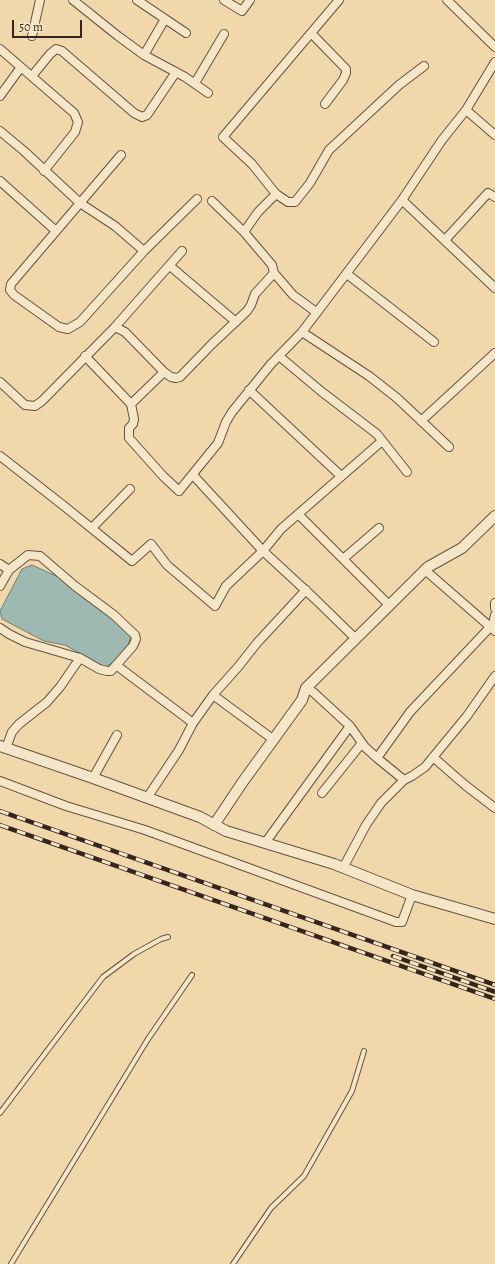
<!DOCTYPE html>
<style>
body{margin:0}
#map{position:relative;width:495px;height:1264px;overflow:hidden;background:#f1d8aa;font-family:Alegreya,serif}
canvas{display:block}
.scale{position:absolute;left:12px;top:20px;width:70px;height:18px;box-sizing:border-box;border:2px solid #34251f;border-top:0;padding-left:5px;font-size:12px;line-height:14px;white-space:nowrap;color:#34251f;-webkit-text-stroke:3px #f6e6c8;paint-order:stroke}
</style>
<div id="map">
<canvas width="495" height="1264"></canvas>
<div class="scale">50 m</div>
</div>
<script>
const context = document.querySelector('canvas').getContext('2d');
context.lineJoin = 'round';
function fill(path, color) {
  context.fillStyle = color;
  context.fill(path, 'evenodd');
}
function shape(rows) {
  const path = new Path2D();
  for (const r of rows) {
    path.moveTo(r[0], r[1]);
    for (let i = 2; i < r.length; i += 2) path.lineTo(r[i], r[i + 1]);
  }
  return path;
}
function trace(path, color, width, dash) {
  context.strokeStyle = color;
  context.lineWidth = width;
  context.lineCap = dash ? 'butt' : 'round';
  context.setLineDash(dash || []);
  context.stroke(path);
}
const water = shape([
 [32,565,65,580,81,596,114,619,131,637,123,657,105,667,65,645,44,641,2,619,0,611,22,569,32,565]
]);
fill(water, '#9eb8b2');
trace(water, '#747d77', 1);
const service = shape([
 [0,1113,103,977,134,954,161,939,168,937],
 [11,1264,148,1039,192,975],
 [233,1264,271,1208,304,1176,352,1091,364,1051]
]);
const minor = shape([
 [73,0,118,36,144,55,185,77,208,93],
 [137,0,186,33],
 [224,0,242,11,250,0],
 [447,0,495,47],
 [311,33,346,69,346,73,343,80,325,104],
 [32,36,40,0],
 [0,49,74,113,78,122,75,132,44,171],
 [144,55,165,19],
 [32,76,50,54,56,49,62,51,134,113,142,117,147,115,176,72],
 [195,83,224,34],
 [0,96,21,67],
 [466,110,495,135],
 [0,131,24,151,80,203,115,226,144,251],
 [121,155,11,284,10,290,14,295,59,327,68,329,80,322,144,251,197,199],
 [0,181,56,231],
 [276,194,288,202,295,202,310,183,329,150,399,85,424,66],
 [402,200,495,288],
 [212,201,244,232],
 [445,240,488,193,495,197],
 [170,266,236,322],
 [274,273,293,295,316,312],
 [347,274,434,342],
 [115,327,182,251],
 [302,332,369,376,397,398,449,447],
 [85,356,131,404],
 [279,356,322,392,377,434,407,472],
 [164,372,131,404,134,419,133,424,129,428,129,438,163,476,179,491,218,443,226,422,232,412,271,364,302,332,371,241,402,200,442,140,466,110,495,62],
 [0,382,25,405,35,406,42,401,115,327,125,332,164,372,171,377,176,378,180,377,212,344,247,311,251,305,255,294,274,273,272,265,244,232,258,212,276,194,252,164,223,137,339,0],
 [249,390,341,476],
 [421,421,495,353],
 [0,456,64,506,132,561,151,544,167,565,215,606,226,586,263,551,315,599,356,639],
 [193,475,263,551,281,529,382,441],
 [298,514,389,605],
 [92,528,130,489],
 [343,559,379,528],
 [0,564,9,570],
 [425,570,495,631],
 [0,586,9,570,28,555,40,556,75,586,114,615,135,635,136,639,133,646,111,671,107,671,99,669,80,658,25,642,9,634,0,628],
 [495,603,495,608],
 [116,665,193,723],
 [306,688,313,692,350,726,365,747,377,758,404,780,412,776,425,767,467,716,495,676],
 [213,695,274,740],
 [6,748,12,732,19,724,47,702,60,687,80,658],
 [433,757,465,785,495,808],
 [377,758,410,712,493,624,495,615],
 [93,778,117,735],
 [0,781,66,806,145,830,396,922,402,922,412,895],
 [322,793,362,743],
 [147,798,179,750,193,723,213,695,238,667,257,643,306,590],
 [265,843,350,726],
 [343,868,366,825,381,803,404,780]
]);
const tertiary = shape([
 [0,746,93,778,200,817,226,831,334,864,412,895,495,919],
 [214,825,242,783,302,700,306,688,428,567,462,548,495,516]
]);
trace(service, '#635242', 6);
trace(minor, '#635242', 10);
trace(tertiary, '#635242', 12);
trace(service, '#f6e6c8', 4);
trace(minor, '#f6e6c8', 8);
trace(tertiary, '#f6e6c8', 10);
const rail = shape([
 [0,811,495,985],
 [0,825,495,999],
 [393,956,495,992]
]);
trace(rail, '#34251f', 4.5);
trace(rail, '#f6e6c8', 3, [9]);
</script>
